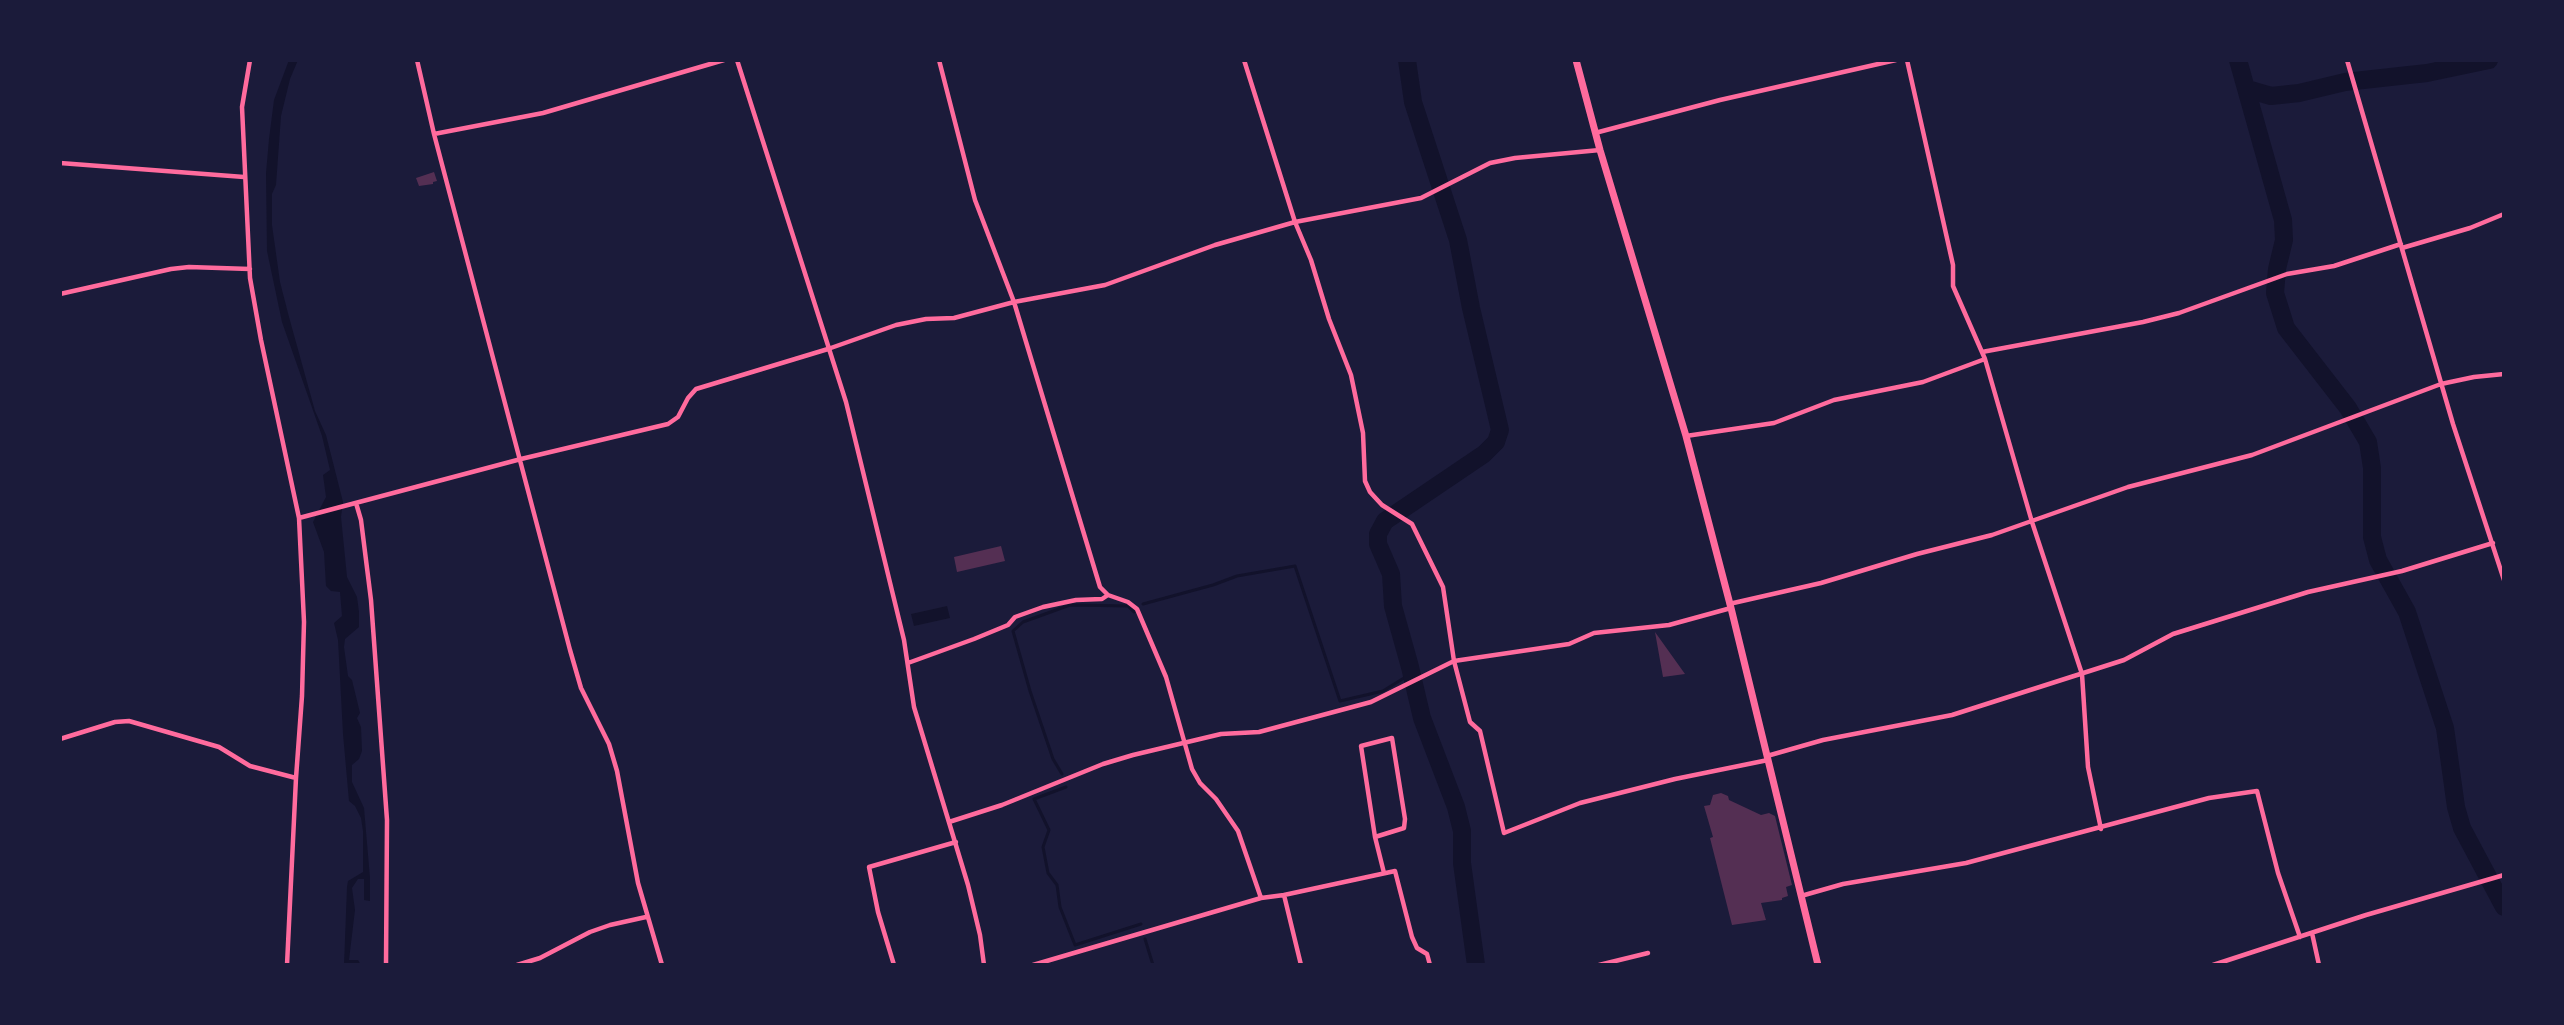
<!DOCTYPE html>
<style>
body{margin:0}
#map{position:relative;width:2564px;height:1025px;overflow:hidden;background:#1b1b3a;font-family:"Archivo Narrow",sans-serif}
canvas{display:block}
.frame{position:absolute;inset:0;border:62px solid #1b1b3a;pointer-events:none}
</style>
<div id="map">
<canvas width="2564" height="1025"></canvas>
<div class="frame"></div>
</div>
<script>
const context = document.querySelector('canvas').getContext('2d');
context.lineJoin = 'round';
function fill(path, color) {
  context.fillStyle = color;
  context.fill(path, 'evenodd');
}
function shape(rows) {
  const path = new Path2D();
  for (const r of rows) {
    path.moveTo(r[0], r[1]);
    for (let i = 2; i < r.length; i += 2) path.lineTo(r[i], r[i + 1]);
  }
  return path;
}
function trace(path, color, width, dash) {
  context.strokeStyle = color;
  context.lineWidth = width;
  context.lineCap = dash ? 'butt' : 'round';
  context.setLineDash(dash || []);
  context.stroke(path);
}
fill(shape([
 [289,60,298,60,290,79,281,116,276,185,272,194,272,225,280,282,289,317,315,411,326,435,343,502,341,517,347,577,357,597,359,612,359,627,345,639,344,647,348,676,352,680,360,713,357,718,361,727,362,751,359,759,352,765,352,782,364,808,370,878,370,901,364,900,364,879,358,879,352,888,355,910,349,960,358,960,361,965,344,965,347,887,348,881,363,872,363,831,361,818,355,806,349,801,343,734,338,640,334,623,342,616,340,592,331,591,326,586,324,552,313,522,326,497,323,475,330,470,322,436,282,322,267,251,266,173,269,139,274,100],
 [947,606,950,618,914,626,911,614]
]), '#12122b');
trace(shape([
 [1143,604,1213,585,1237,576,1295,566,1340,701,1383,691,1412,673],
 [1062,774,1053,759,1030,691,1013,631,1023,622,1070,605,1128,606,1134,612],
 [1066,787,1034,799,1049,830,1043,847,1048,873,1057,885,1060,907,1075,945,1141,924],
 [1145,939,1153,965]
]), '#12122b', 3);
trace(shape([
 [1407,60,1413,102,1458,240,1471,308,1500,430,1496,442,1484,454,1385,521,1378,534,1378,544,1391,574,1393,606,1410,667,1422,718,1456,807,1462,831,1462,863,1476,965],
 [2238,60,2283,220,2284,240,2277,269,2275,293,2286,328,2348,408,2368,442,2372,468,2372,537,2378,560,2407,612,2445,728,2456,807,2462,828,2504,907],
 [2247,89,2271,96,2299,93,2345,82,2427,73,2489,60]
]), '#12122b', 18);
fill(shape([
 [434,172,437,181,433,182,433,184,419,186,416,178],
 [1001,546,1005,561,957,572,954,557],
 [1655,632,1685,674,1663,677],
 [1721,793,1728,796,1729,800,1761,815,1769,813,1775,816,1792,885,1786,887,1788,896,1782,898,1782,900,1761,903,1766,920,1732,925,1710,838,1713,837,1704,806,1710,805,1713,795]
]), '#542f53');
trace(shape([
 [250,60,242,107,250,278,261,340,299,518,304,622,302,696,296,778,287,965],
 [417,60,434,134],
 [737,60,846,402,904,640,914,707,968,885,980,935,984,965],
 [939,60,975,200,1014,302,1100,587,1108,595,1128,602,1137,609,1166,677,1192,769,1200,783,1216,799,1238,831,1261,898,1284,895,1301,965],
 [1244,60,1295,222,1311,260,1329,319,1351,375,1363,433,1365,481,1370,492,1382,505,1412,524,1443,587,1454,661,1470,722,1480,731,1504,833,1580,803,1675,779,1768,760],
 [1907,60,1953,265,1953,286,1985,359,2032,522,2082,674,2088,767,2101,829],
 [2347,60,2453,424,2504,580],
 [1595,133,1720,100,1896,60],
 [60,163,244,177],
 [2402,248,2470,228,2504,214],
 [60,294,171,269,189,267,250,269],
 [1982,352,2143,322,2179,313,2287,274,2334,266,2401,244],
 [1686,436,1774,423,1834,400,1923,382,1985,359],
 [356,503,361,520,371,600,387,820,386,965],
 [299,518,521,459,668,424,678,417,688,398,696,389,828,349,896,325,926,319,954,318,1014,302,1105,285,1215,245,1295,222,1421,198,1490,163,1515,158,1600,150],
 [1729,604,1821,583,1917,554,1992,535,2128,487,2252,455,2441,384,2474,377,2504,374],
 [908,663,974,639,1008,625,1015,617,1043,607,1076,600,1102,599,1108,595],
 [60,739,115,722,129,721,219,747,250,766,296,778],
 [1767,756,1823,740,1952,715,2124,660,2173,634,2308,592,2402,571,2493,543],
 [949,822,1002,805,1103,764,1133,755,1221,734,1259,732,1371,702,1454,661,1569,644,1594,633,1669,625,1731,608],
 [1375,837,1404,828,1405,819,1392,738,1361,746,1375,837,1384,873],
 [1284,895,1395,871,1412,937,1417,948,1427,954,1430,965],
 [1801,896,1843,884,1966,863,2209,798,2257,791,2278,873,2300,937],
 [2312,933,2319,965],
 [517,965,540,958,590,932,610,925,646,917],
 [662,965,638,883,617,771,609,744,581,688,570,650,434,134,543,113,724,60],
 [894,965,878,912,869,867,956,842],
 [1033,965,1261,898],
 [1599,965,1648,953],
 [2213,965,2366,915,2504,875]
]), '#ff6b9d', 4.5);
trace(shape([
 [1576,60,1600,150,1686,436,1731,608,1818,965]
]), '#ff6b9d', 7);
</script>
